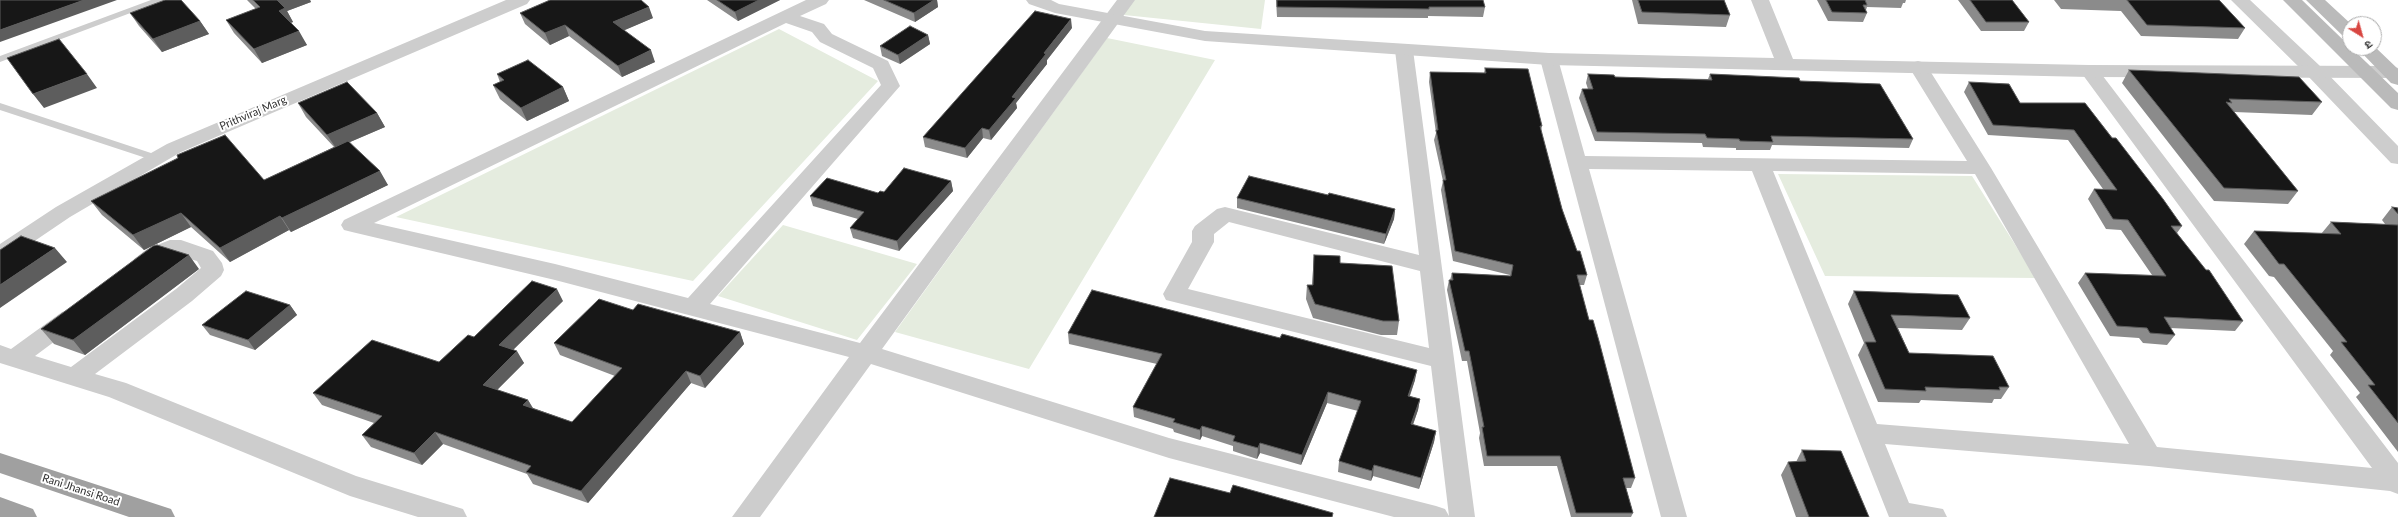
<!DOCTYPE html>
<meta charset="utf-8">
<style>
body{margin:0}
#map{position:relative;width:2398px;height:517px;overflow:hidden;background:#fff;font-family:Lato,"Noto Sans Devanagari",sans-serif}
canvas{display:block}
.north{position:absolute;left:2342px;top:16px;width:40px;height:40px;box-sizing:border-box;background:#fff;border:1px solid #acacac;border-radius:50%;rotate:143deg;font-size:11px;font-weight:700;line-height:16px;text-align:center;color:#303030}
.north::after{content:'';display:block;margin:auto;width:14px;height:18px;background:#d84641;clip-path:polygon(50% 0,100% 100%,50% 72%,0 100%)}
</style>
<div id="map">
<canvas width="2398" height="517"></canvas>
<div class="north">उ</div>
</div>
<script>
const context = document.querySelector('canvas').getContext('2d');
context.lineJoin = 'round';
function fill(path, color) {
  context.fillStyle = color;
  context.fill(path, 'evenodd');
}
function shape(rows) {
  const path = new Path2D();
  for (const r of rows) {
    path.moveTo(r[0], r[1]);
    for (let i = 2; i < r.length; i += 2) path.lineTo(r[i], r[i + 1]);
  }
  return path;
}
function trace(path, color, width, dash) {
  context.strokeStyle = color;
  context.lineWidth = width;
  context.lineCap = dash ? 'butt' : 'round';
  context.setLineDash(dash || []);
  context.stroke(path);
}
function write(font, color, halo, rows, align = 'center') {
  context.font = font + ' Lato,sans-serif';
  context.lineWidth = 4;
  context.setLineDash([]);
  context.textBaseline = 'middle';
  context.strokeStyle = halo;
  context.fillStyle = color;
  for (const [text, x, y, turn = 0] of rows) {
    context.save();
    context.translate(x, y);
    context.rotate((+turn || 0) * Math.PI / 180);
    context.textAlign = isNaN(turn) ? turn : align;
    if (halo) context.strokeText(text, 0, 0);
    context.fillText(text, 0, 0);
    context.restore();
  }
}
fill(shape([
 [1132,0,1265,0,1261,29,1124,15],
 [779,29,878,81,693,281,396,217],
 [1107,38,1215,60,1029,369,895,332],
 [1778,174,1972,176,2036,278,1825,276],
 [783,225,917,264,857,340,718,296]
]), '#e5ecdf');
fill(shape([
 [151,0,165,0,0,62,0,56,151,0],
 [0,103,160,156,162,158,156,162,152,160,0,110,0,103]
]), '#cdcdcd');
fill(shape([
 [806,0,829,0,826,4,800,16,824,24,832,34,888,61,900,86,710,304,860,343,1117,0,1135,0,882,349,1169,438,1436,506,1445,509,1449,516,1431,366,1174,302,1166,300,1163,294,1192,242,1192,231,1195,226,1217,209,1225,207,1419,255,1395,50,1398,46,1410,46,1413,50,1475,517,1394,517,1169,458,871,364,760,517,732,517,849,357,555,280,352,232,344,230,341,225,344,220,806,0],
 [786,23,812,32,820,42,873,68,881,85,688,298,555,264,374,223,786,23],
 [1229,222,1420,271,1429,348,1188,289,1214,242,1214,234,1229,222],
 [2231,0,2250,0,2320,66,2398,146,2398,164,2391,163,2306,74,2231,0],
 [1549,53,1556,55,1558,59,1585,156,1967,161,1909,67,1911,63,1918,61,1925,63,1991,168,2157,447,2372,468,2080,71,2082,67,2096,67,2398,463,2398,494,2390,491,2149,466,1885,444,1909,503,1943,509,1947,517,1889,517,1752,171,1589,169,1687,517,1661,517,1540,59,1542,55,1549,53],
 [1773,171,1975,174,2129,444,1877,424,1773,171],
 [170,240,181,240,213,251,222,263,224,270,221,276,192,301,95,374,126,383,356,476,463,509,467,517,418,517,350,496,109,397,0,363,0,345,11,349,62,312,70,310,78,312,82,318,78,324,35,356,71,367,176,289,201,268,197,261,180,256,172,256,163,259,150,269,142,272,134,269,131,264,134,259,147,249,170,240]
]), '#cdcdcd');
fill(shape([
 [506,0,530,0,527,4,181,152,70,217,8,259,0,262,0,244,56,207,167,144,506,0],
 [1026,0,1051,0,1059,4,1205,31,1549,53,1774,58,1751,0,1769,0,1793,59,2089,65,2391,66,2398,68,2398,75,2391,78,2089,77,1549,65,1205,41,1055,13,1029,4,1026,0]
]), '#cdcdcd');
fill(shape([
 [2283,0,2302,0,2398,93,2398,110,2391,108,2283,0],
 [2306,0,2325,0,2351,24,2350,38,2344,37,2306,0],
 [2374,46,2398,69,2398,85,2391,83,2357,48,2374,48,2374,46]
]), '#bababa');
fill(shape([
 [0,453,171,509,175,517,129,517,0,473,0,453],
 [0,497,33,509,37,517,0,517,0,497]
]), '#a0a0a0');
fill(shape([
 [247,0,310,0,311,2,287,11,293,22,291,23,307,45,262,63,234,33,226,20,256,9],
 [707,0,780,0,738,21],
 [864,0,937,0,938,7,915,22],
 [1276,0,1483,0,1485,7,1483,17,1428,16,1428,18,1277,17],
 [1632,0,1724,0,1730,15,1726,27,1638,24],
 [1817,0,1906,0,1905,3,1903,3,1901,8,1867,7,1866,10,1867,13,1863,22,1828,21],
 [1958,0,2012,0,2029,22,2024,31,1981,31],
 [2054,0,2219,0,2245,28,2238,39,2141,36,2121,11,2061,9],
 [130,13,200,21,209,34,162,52,139,26],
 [520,13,653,18,624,30,655,62,622,77,569,36,550,45,525,24],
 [1072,28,1047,60,1047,64,1016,103,1017,108,991,140,983,138,967,158,925,147,923,137],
 [928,35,930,44,900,64,882,56,880,46],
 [1485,68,1542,126,1541,131,1562,209,1577,251,1587,275,1584,285,1579,285,1635,478,1631,488,1626,488,1633,513,1631,517,1571,517,1557,466,1484,466,1479,438,1480,433,1467,361,1462,361,1447,290,1449,280,1450,280,1452,273,1510,276,1510,275,1453,261,1441,190,1443,181,1434,140,1436,133,1429,82,1430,72,1484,73],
 [2129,70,2322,102,2312,115,2234,112,2298,191,2288,204,2214,201,2122,83],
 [497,74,563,87,569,101,527,121,500,99,493,85,500,82],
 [1588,74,1615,77,1708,79,1710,74,1800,81,1913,139,1909,148,1772,145,1770,150,1736,150,1736,148,1703,147,1702,143,1595,141,1579,98,1582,89,1588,89,1586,83],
 [1969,82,2020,103,2085,103,2182,226,2177,233,2243,321,2235,331,2170,328,2175,335,2167,345,2143,343,2139,338,2110,336,2078,283,2085,273,2152,275,2121,230,2106,229,2088,199,2094,189,2103,189,2068,140,1988,135,1964,92],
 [298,103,377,113,385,127,350,142,388,185,291,232,289,230,230,262,191,227,144,250,102,215,91,201,264,180,334,147,306,117],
 [951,181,953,191,899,251,853,238,850,228,858,219,813,206,810,196,878,193],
 [1328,195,1395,209,1394,219,1384,244,1237,208,1237,198],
 [2392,207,2398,208,2398,452,2356,397,2360,393,2330,355,2333,351,2274,277,2269,276,2244,244,2254,231,2321,234,2331,222,2385,224,2382,220],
 [1314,255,1340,263,1399,321,1397,335,1381,335,1313,318,1306,299,1307,285,1312,285],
 [199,269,85,355,54,344,41,329],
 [1854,291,1970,318,1962,330,1898,328,1909,353,2009,387,2001,399,1994,399,1992,403,1921,400,1919,403,1878,402,1858,355,1864,343,1848,304],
 [563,301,513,349,524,363,497,390,528,400,533,408,572,422,615,376,560,355,554,343,633,310,740,332,744,344,705,388,691,383,588,503,533,484,527,474,443,444,422,465,371,447,362,435,374,423,322,405,313,393,439,362,474,337],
 [290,305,297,315,255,350,210,335,202,325],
 [1068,333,1415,380,1410,396,1420,399,1418,410,1413,425,1436,431,1434,442,1419,489,1373,476,1371,481,1338,472,1339,461,1358,411,1327,403,1301,465,1260,453,1257,459,1233,451,1233,446,1202,436,1200,440,1174,432,1173,429,1134,417,1133,407,1157,364,1069,344],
 [1802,450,1869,517,1796,517,1781,475,1788,462,1796,462]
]), '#8b8b8b');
fill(shape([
 [84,0,117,0,0,42,0,30],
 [277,0,310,0,311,2,287,11,293,22,286,24,279,11],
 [759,0,780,0,738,21,735,12],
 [934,0,937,0,938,7,915,22,914,13],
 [649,7,653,18,618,33,613,22],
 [1071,19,1072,28,1047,60,1047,64,1016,103,1017,108,991,140,989,130,1044,53],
 [200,21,209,34,162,52,153,39],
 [565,25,569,36,550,45,545,33],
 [299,31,307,45,262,63,254,49],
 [928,35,930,44,900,64,898,55],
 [651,50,655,62,622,77,618,66],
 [87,74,97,88,44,108,33,94],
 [563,87,569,101,527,121,521,108],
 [377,113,385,127,336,148,327,135],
 [982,128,983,138,967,158,965,148],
 [380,171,388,185,291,232,282,218],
 [951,181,953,191,899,251,897,241],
 [1395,209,1394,219,1384,244,1386,234],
 [181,213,191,227,144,250,133,235],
 [280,216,289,230,230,262,220,248],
 [55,248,67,262,0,308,0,285],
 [189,255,199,269,85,355,73,340],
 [557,289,563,301,506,357,499,345],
 [290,305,297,315,255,350,248,340],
 [740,332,744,344,705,388,700,376],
 [517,351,524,363,490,397,483,385],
 [1417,370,1415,380,1406,406,1408,396],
 [686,371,691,383,588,503,581,491],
 [1328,392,1327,403,1301,465,1302,455],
 [1420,399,1418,410,1409,435,1411,424],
 [528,400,535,412,523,405],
 [1202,426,1202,436,1200,440,1200,430],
 [1436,431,1434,442,1419,489,1421,478],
 [435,432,443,444,422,465,414,453],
 [1260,443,1260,453,1257,459,1258,448],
 [1374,465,1373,476,1371,481,1372,471]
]), '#5d5d5d');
const building = shape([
 [0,0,84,0,0,30,0,0],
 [165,0,181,0,200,21,153,39,130,13,165,0],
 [253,0,277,0,285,8,279,11,299,31,254,49,226,20,260,7,253,0],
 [550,0,641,0,649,7,613,22,651,50,618,66,565,25,545,33,520,13,550,0],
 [717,0,759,0,735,12,717,0],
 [884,0,934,0,914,13,884,0],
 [1277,0,1483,0,1485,7,1429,7,1429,9,1277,7,1277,0],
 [1638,0,1724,0,1730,15,1642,12,1638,0],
 [1826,0,1865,0,1867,5,1863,5,1867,13,1832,12,1826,0],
 [1970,0,2012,0,2029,22,1986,22,1970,0],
 [2127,0,2219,0,2245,28,2147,25,2127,0],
 [1035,11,1071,19,1044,53,1046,54,1012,97,1016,98,989,130,982,128,965,148,923,137,1035,11],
 [910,26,928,35,898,55,880,46,910,26],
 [59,39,87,74,33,94,7,58,59,39],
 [528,60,563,87,521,108,493,85,504,80,497,74,528,60],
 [1485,68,1528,69,1542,126,1540,126,1562,209,1577,251,1580,251,1587,275,1577,275,1589,320,1593,320,1599,341,1635,478,1623,478,1633,513,1576,513,1560,456,1487,456,1482,427,1484,427,1469,351,1465,351,1449,280,1453,280,1452,273,1511,276,1513,265,1455,251,1443,180,1446,180,1436,130,1438,130,1430,72,1486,73,1485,68],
 [2129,70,2299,77,2322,102,2229,99,2232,103,2226,102,2298,191,2224,188,2129,70],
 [1588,74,1614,75,1615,77,1712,80,1710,74,1799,78,1800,81,1880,84,1913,139,1771,136,1773,142,1740,141,1739,139,1707,138,1705,134,1597,132,1582,89,1593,89,1588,74],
 [347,82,377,113,327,135,298,103,347,82],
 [1969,82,2009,84,2020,103,2085,103,2112,138,2116,138,2163,199,2182,226,2171,226,2206,270,2209,270,2243,321,2164,317,2175,335,2150,333,2147,328,2117,326,2085,273,2166,276,2128,220,2113,219,2094,189,2117,190,2074,130,1993,125,1969,82],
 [225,135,264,180,348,141,380,171,282,218,280,216,220,248,181,213,133,235,91,201,178,158,177,155,225,135],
 [904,168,951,181,897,241,850,228,864,212,810,196,827,178,878,193,880,191,884,192,904,168],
 [1249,176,1328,195,1329,193,1395,209,1386,234,1237,198,1249,176],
 [2392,207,2398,208,2398,214,2392,207],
 [2331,222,2398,225,2398,423,2368,385,2375,385,2341,342,2347,342,2284,264,2279,264,2254,231,2341,234,2331,222],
 [21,236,55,248,0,285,0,250,21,236],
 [157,245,189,255,73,340,41,329,153,246,157,245],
 [1314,255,1340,256,1340,263,1392,266,1399,321,1383,321,1315,304,1307,285,1313,285,1314,255],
 [532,281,557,289,499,345,517,351,483,385,528,400,523,405,572,422,622,368,554,343,599,299,633,310,638,304,740,332,700,376,686,371,581,491,526,472,531,466,435,432,414,453,362,435,382,416,313,393,372,340,439,362,468,335,474,337,532,281],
 [1092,290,1280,338,1282,334,1417,370,1408,396,1420,399,1411,424,1436,431,1421,478,1374,465,1372,471,1339,461,1361,401,1328,392,1302,455,1260,443,1258,448,1233,441,1235,436,1202,426,1200,430,1173,422,1175,419,1133,407,1162,354,1068,333,1092,290],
 [246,291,290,305,248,340,202,325,246,291],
 [1854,291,1958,295,1970,318,1891,315,1909,353,1993,356,2009,387,1999,387,2000,390,1925,387,1926,391,1885,389,1865,342,1876,342,1854,291],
 [1802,450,1841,451,1869,517,1809,517,1788,462,1806,461,1802,450],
 [1170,478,1230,493,1233,485,1333,513,1332,517,1154,517,1170,478]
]);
fill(building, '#171717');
trace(building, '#5d5d5d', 1);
write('11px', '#303030', '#fff', [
 ["Prithviraj Marg",253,113,-23],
 ["Rani Jhansi Road",81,490,18]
]);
</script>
